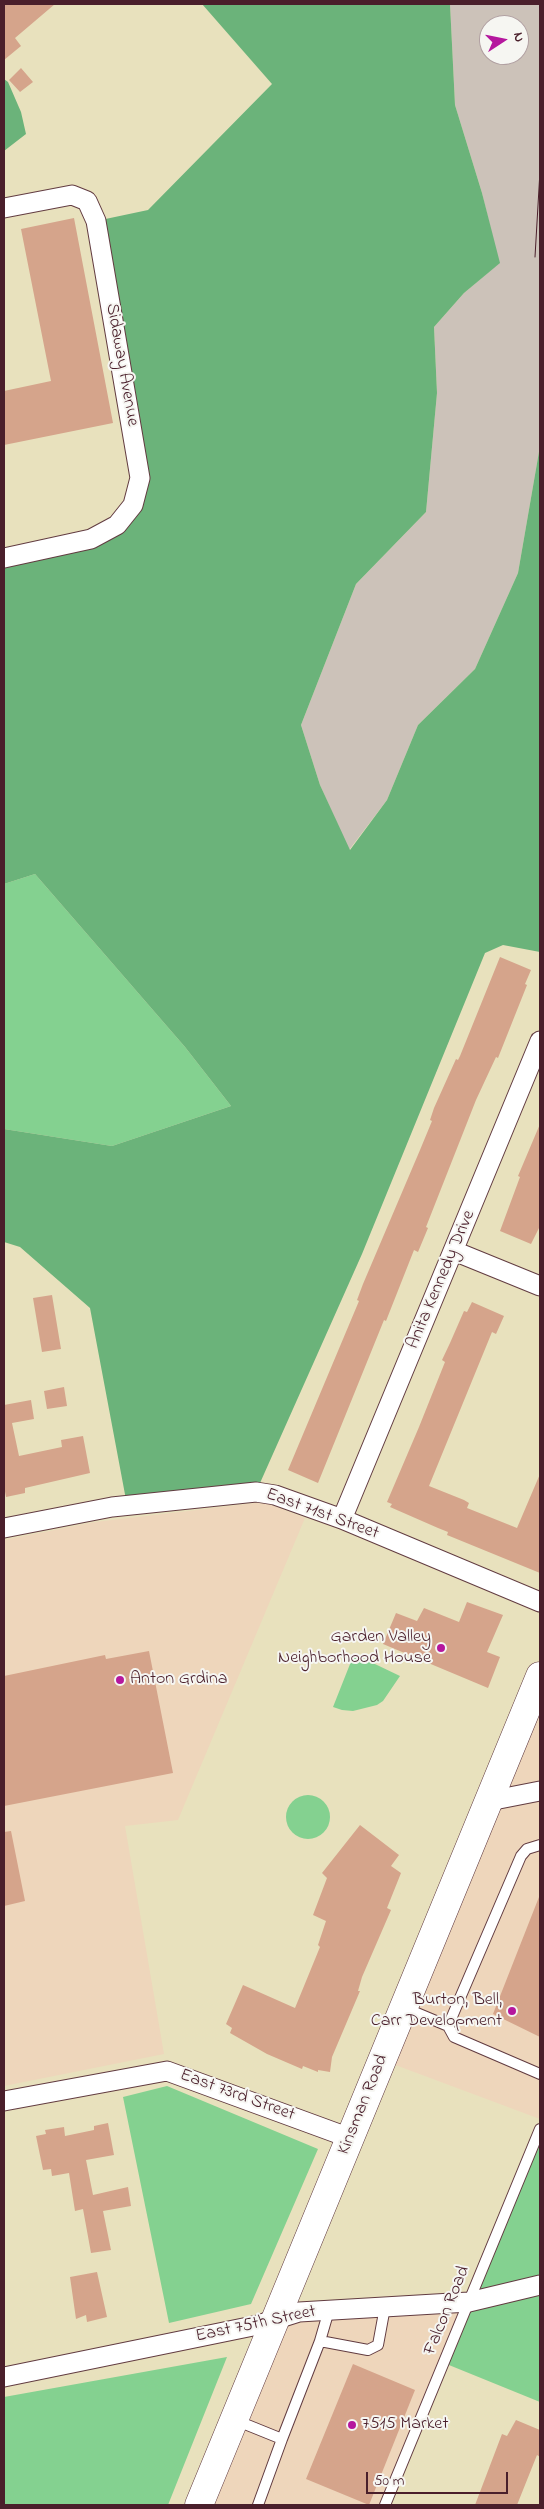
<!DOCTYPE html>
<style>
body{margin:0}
#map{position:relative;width:544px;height:2509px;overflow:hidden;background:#e8e1bd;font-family:"Indie Flower",sans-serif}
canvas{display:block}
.frame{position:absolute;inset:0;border:5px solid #4a1f2b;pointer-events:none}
.north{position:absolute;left:479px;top:15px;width:50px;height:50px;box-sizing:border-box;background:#f6f6f2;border:1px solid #b1a0a2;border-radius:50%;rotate:79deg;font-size:14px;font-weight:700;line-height:20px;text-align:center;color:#4a1f2b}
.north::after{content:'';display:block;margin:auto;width:18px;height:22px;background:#b5179e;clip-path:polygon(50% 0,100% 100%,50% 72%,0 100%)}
.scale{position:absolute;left:366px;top:2472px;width:142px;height:22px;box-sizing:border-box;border:2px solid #4a1f2b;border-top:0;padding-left:6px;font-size:15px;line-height:18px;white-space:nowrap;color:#4a1f2b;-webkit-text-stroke:4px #f6f6f2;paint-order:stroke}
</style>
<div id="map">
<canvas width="544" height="2509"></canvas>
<div class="frame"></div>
<div class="north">N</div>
<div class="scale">50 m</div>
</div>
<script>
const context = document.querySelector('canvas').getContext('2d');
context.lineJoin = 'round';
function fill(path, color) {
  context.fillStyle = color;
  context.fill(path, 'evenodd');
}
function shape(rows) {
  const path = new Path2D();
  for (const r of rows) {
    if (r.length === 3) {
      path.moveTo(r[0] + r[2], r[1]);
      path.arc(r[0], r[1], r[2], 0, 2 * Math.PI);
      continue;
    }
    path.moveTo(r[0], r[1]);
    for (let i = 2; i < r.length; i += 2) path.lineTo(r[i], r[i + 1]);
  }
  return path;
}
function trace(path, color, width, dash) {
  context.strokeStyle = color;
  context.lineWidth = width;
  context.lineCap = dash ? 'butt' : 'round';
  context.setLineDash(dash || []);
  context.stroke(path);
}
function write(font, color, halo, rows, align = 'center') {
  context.font = font + ' "Indie Flower",sans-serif';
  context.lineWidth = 4;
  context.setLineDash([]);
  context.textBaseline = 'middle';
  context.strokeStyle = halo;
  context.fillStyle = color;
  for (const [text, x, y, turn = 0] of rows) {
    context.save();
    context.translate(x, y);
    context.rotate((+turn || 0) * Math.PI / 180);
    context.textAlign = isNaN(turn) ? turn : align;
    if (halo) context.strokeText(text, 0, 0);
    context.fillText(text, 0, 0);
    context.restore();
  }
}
fill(shape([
 [256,1503,269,1504,305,1518,178,1820,125,1826,164,2054,4,2086,4,1540,95,1522],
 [540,1676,540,2119,382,2060],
 [469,2302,385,2505,199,2505,278,2318]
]), '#eed6bb');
fill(shape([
 [450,4,540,4,540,446,518,573,475,669,418,725,387,800,349,850,320,785,301,725,356,584,426,512,437,393,434,327,464,293,499,263,482,193,455,105],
 [489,25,519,25,519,55,489,55]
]), '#ccc2b9');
fill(shape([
 [35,874,185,1047,231,1106,112,1146,4,1129,4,884],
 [354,1654,400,1676,383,1701,377,1705,353,1711,342,1710,333,1707],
 [308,1817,22],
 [167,2086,318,2149,251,2304,169,2323,123,2097],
 [540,2129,540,2402,444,2363],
 [227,2357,168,2505,4,2505,4,2397]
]), '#84d190');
fill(shape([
 [202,4,450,4,455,105,482,193,500,263,464,293,434,327,437,393,426,512,356,584,301,725,320,785,350,850,387,800,418,725,475,669,518,573,540,446,540,952,503,945,485,953,362,1254,256,1492,127,1505,90,1308,20,1247,4,1242,4,1129,112,1146,231,1106,185,1047,35,874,4,884,4,558,117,525,140,478,96,221,148,210,272,84],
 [4,79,8,82,21,112,26,134,4,151]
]), '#6bb37a');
fill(shape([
 [4,4,55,4,15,38,21,46,4,60],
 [21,68,33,82,20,92,9,80],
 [74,218,113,423,4,445,4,391,51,381,21,229],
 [500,957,531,970,525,984,527,985,498,1058,496,1057,476,1100,426,1227,428,1228,418,1252,414,1250,386,1321,384,1320,318,1483,288,1470,359,1301,357,1300,363,1284,420,1150,432,1121,430,1120,434,1108,456,1059,458,1060,460,1056],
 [540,1124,540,1226,531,1244,500,1231,520,1177,518,1176],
 [52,1295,61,1349,42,1352,33,1298],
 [472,1302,504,1316,496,1334,492,1332,429,1486,464,1500,469,1503,467,1508,517,1528,540,1474,540,1573,447,1535,448,1532,438,1528,390,1507,392,1504,387,1502,419,1427,445,1362,442,1360,450,1343,464,1311,467,1312],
 [64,1387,67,1406,47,1409,44,1391],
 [31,1400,34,1419,12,1423,19,1456,62,1447,61,1440,83,1436,90,1473,25,1488,25,1493,6,1497,4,1486,4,1405],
 [467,1602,503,1615,487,1652,500,1657,488,1688,383,1644,396,1613,417,1621,424,1608,459,1622],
 [149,1651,173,1773,4,1806,4,1676,105,1655,106,1659],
 [360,1825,399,1855,391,1866,401,1873,387,1908,391,1910,362,1977,358,1991,360,1991,332,2057,330,2072,318,2070,318,2072,303,2066,302,2069,267,2054,230,2033,232,2028,226,2024,243,1985,295,2008,320,1947,318,1945,326,1921,313,1915,327,1878,322,1873],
 [11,1831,25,1901,4,1906,4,1832],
 [539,1897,540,1897,540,2037,493,2014],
 [108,2123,114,2155,86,2160,93,2195,128,2187,131,2206,103,2211,111,2250,91,2253,83,2209,75,2211,69,2173,52,2176,51,2169,43,2170,36,2136,46,2134,45,2130,64,2127,65,2136,94,2130,94,2126],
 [97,2272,107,2317,87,2322,86,2315,76,2319,70,2277],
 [353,2364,415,2390,369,2505,306,2479],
 [516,2420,540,2430,540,2457,537,2455,517,2505,475,2505,502,2434,507,2436]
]), '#d5a48b');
const lane = shape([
 [405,2008,448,2026,521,1856,527,1849,540,1845],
 [448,2026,454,2037,540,2074],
 [329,2310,320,2341,368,2350,378,2345,385,2307],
 [235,2420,282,2439,320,2341],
 [258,2505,282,2439],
 [385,2505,540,2129]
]);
const street = shape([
 [4,208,72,195,87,201,96,221,140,478,133,505,117,525,91,539,4,558],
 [454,1251,540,1286],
 [342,1519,540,1041],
 [4,1528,112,1507,256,1492,275,1495,342,1519,540,1602],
 [489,1801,540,1791],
 [4,2101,167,2071,350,2138],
 [4,2377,258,2325,299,2312,469,2302,540,2285]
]);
const primary = shape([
 [199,2505,540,1676]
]);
trace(lane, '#623c41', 12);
trace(street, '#623c41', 21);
trace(primary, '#623c41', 29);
trace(lane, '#fff', 10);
trace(street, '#fff', 19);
trace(primary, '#fff', 28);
trace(shape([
 [535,257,540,171]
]), '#4a1f2b', 1);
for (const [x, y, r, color] of [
 [441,1648,5,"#b5179e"],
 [120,1680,5,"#b5179e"],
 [512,2011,5,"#b5179e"],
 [352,2425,5,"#b5179e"]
]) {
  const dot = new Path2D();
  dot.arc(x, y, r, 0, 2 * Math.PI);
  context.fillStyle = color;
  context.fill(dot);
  trace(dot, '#f6f6f2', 2);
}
write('18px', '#4a1f2b', '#f6f6f2', [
 ["Sidaway Avenue",121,365,80],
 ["Anita Kennedy Drive",442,1280,-67],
 ["East 71st Street",322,1515,20],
 ["East 73rd Street",237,2096,20],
 ["Kinsman Road",364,2105,-68],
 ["Falcon Road",448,2311,-68],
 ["East 75th Street",256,2325,-12]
]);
write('18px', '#4a1f2b', '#f6f6f2', [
 ["Garden Valley",431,1638],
 ["Neighborhood House",431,1659],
 ["Anton Grdina",130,1680,"left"],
 ["Burton, Bell,",502,2001],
 ["Carr Development",502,2022],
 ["7515 Market",362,2425,"left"]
], 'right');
</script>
